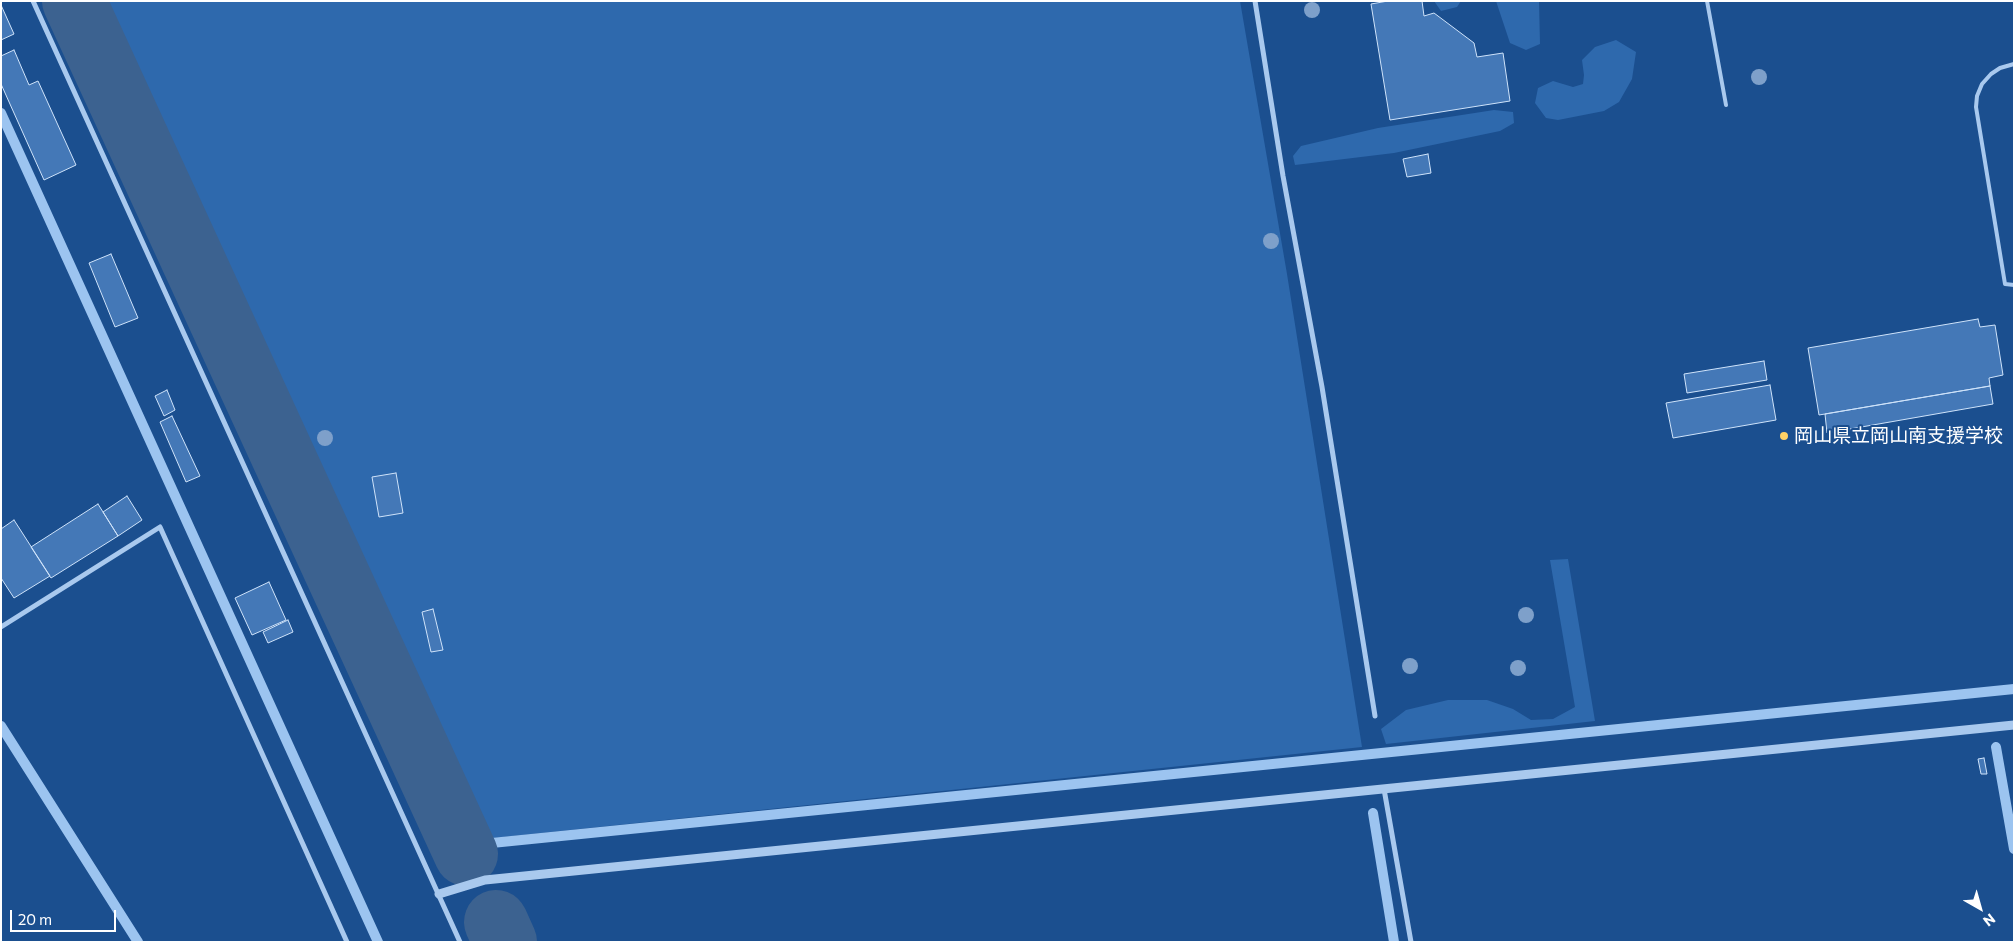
<!DOCTYPE html>
<meta charset="utf-8">
<style>
body{margin:0}
#map{position:relative;width:2015px;height:943px;overflow:hidden;background:#1b4f8f;font-family:Commissioner,sans-serif}
canvas{display:block}
.frame{position:absolute;inset:0;border:2px solid #fff;pointer-events:none}
.north{position:absolute;left:1955px;top:883px;width:50px;height:50px;-webkit-text-stroke:4px #1b4f8f;paint-order:stroke;rotate:142deg;font-size:14px;font-weight:700;line-height:20px;text-align:center;color:#fff}
.north::after{content:'';display:block;margin:auto;width:18px;height:22px;background:#fff;clip-path:polygon(50% 0,100% 100%,50% 72%,0 100%)}
.scale{position:absolute;left:10px;top:910px;width:106px;height:22px;box-sizing:border-box;border:2px solid #fff;border-top:0;padding-left:6px;font-size:15px;line-height:18px;white-space:nowrap;color:#fff;-webkit-text-stroke:4px #1b4f8f;paint-order:stroke}
</style>
<div id="map">
<canvas width="2015" height="943"></canvas>
<div class="frame"></div>
<div class="north">N</div>
<div class="scale">20 m</div>
</div>
<script>
const context = document.querySelector('canvas').getContext('2d');
context.lineJoin = 'round';
function fill(path, color) {
  context.fillStyle = color;
  context.fill(path, 'evenodd');
}
function shape(rows) {
  const path = new Path2D();
  for (const r of rows) {
    path.moveTo(r[0], r[1]);
    for (let i = 2; i < r.length; i += 2) path.lineTo(r[i], r[i + 1]);
  }
  return path;
}
function trace(path, color, width, dash) {
  context.strokeStyle = color;
  context.lineWidth = width;
  context.lineCap = dash ? 'butt' : 'round';
  context.setLineDash(dash || []);
  context.stroke(path);
}
function write(font, color, halo, rows, align = 'center') {
  context.font = font + ' Commissioner,"Noto Sans JP",sans-serif';
  context.lineWidth = 4;
  context.setLineDash([]);
  context.textBaseline = 'middle';
  context.strokeStyle = halo;
  context.fillStyle = color;
  for (const [text, x, y, turn = 0] of rows) {
    context.save();
    context.translate(x, y);
    context.rotate((+turn || 0) * Math.PI / 180);
    context.textAlign = isNaN(turn) ? turn : align;
    if (halo) context.strokeText(text, 0, 0);
    context.fillText(text, 0, 0);
    context.restore();
  }
}
fill(shape([
 [95,1,1240,1,1287,274,1362,747,474,840],
 [1434,1,1461,1,1457,7,1441,11],
 [1496,1,1539,1,1540,44,1526,50,1510,43],
 [1616,40,1636,52,1632,79,1619,102,1604,111,1558,120,1546,118,1535,103,1538,88,1553,81,1573,87,1583,84,1584,75,1582,60,1595,47],
 [1494,110,1513,112,1514,123,1500,131,1394,153,1295,165,1293,156,1301,146,1378,128],
 [1568,559,1595,721,1386,744,1381,729,1406,710,1448,700,1487,700,1513,709,1531,720,1553,719,1575,707,1550,560]
]), '#2e69ad');
trace(shape([
 [1,113,378,942],
 [1,726,138,942],
 [1996,747,2014,849],
 [1373,813,1394,942],
 [462,846,2014,689]
]), '#9cc4f0', 10);
trace(shape([
 [74,1,466,854],
 [496,922,505,942]
]), '#3c6290', 64);
const building = shape([
 [1388,1,1422,1,1424,16,1434,13,1474,43,1477,57,1503,53,1510,101,1390,120,1371,4,1388,1],
 [1,5,14,34,1,40,1,5],
 [14,50,29,85,38,81,76,165,44,180,1,84,1,56,14,50],
 [1428,154,1431,173,1407,177,1403,159,1428,154],
 [111,254,138,318,115,327,89,263,111,254],
 [1978,319,1980,327,1995,325,2003,375,1989,378,1990,386,1819,415,1808,348,1978,319],
 [1764,361,1767,380,1687,393,1684,374,1764,361],
 [1770,385,1776,420,1673,438,1666,403,1770,385],
 [1990,386,1993,404,1827,433,1825,414,1990,386],
 [167,390,175,410,164,416,155,396,167,390],
 [172,416,200,476,186,482,160,422,172,416],
 [396,473,403,513,379,517,372,477,396,473],
 [127,496,142,520,118,536,103,512,127,496],
 [98,504,118,536,51,578,31,547,98,504],
 [14,520,50,576,14,598,1,578,1,529,14,520],
 [269,582,286,620,252,635,235,598,269,582],
 [433,609,443,650,431,652,422,612,433,609],
 [288,620,293,632,268,643,263,632,288,620],
 [1984,758,1987,774,1981,774,1978,759,1984,758]
]);
fill(building, '#4478b7');
trace(building, '#cfe3fa', 1);
trace(shape([
 [1707,1,1726,105],
 [2014,64,2000,68,1991,74,1982,84,1977,96,1976,107,2005,284,2014,285]
]), '#a9c9ee', 4);
trace(shape([
 [33,1,460,942],
 [1255,1,1283,176,1322,387,1375,716],
 [1,627,160,527,347,942],
 [1384,789,1411,942]
]), '#a9c9ee', 5);
trace(shape([
 [439,894,485,880,2014,725]
]), '#a9c9ee', 9);
context.fillStyle = '#7ea0ca';
for (const [x, y] of [
 [1312,10],
 [1759,77],
 [1271,241],
 [325,438],
 [1526,615],
 [1410,666],
 [1518,668]
]) {
  context.beginPath();
  context.arc(x, y, 8, 0, 2 * Math.PI);
  context.fill();
}
for (const [x, y, r, color] of [
 [1784,436,5,"#ffd166"]
]) {
  const dot = new Path2D();
  dot.arc(x, y, r, 0, 2 * Math.PI);
  context.fillStyle = color;
  context.fill(dot);
  trace(dot, '#1b4f8f', 2);
}
write('19px', '#fff', '#1b4f8f', [
 ["岡山県立岡山南支援学校",1794,436]
], 'left');
</script>
